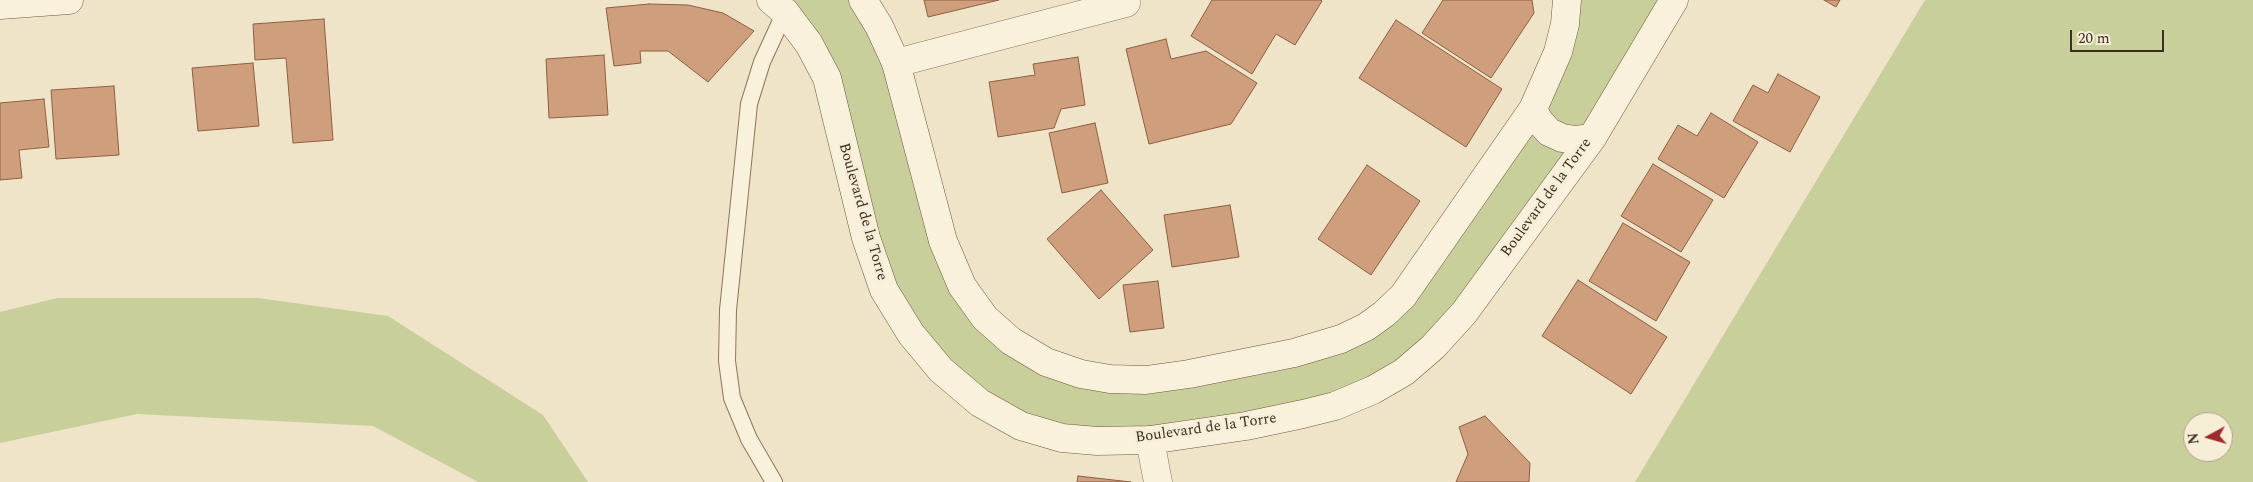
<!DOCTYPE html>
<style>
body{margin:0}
#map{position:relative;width:2253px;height:482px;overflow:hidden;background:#f0e4c8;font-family:Spectral,serif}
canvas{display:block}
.north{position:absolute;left:2183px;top:412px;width:50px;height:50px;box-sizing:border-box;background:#f7eed8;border:1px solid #ada18e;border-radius:50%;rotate:264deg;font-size:14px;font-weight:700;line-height:20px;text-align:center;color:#3d2e20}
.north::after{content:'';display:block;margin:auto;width:18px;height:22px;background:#9e2a2b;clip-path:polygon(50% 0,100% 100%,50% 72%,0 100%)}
.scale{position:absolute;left:2070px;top:30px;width:94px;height:22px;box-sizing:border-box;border:2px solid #3d2e20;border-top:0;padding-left:6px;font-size:15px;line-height:18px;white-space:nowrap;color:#3d2e20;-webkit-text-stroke:4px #f7eed8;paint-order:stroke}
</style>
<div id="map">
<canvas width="2253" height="482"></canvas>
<div class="north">N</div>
<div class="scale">20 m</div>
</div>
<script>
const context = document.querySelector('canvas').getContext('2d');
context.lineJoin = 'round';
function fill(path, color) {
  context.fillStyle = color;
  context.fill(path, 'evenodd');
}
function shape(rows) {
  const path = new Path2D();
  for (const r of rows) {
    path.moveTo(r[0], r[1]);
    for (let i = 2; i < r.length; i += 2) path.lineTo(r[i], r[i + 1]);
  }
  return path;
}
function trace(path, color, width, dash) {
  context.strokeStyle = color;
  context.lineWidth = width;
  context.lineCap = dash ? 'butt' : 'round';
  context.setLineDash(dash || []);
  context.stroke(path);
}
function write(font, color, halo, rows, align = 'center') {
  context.font = font + ' Spectral,serif';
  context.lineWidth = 5;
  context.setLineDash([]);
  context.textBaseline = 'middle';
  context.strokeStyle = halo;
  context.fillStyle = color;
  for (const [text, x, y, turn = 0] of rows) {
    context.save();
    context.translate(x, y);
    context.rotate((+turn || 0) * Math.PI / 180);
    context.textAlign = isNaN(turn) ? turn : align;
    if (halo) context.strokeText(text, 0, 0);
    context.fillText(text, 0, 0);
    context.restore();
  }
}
fill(shape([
 [771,0,863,0,943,241,985,318,1110,379,1366,327,1533,109,1567,0,1674,0,1482,287,1373,390,1150,440,1021,426,911,334,827,78],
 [1925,0,2253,0,2253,482,1635,482],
 [2193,422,2223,422,2223,452,2193,452],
 [57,298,258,298,388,316,543,415,588,482,478,482,373,426,137,414,0,443,0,312]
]), '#c9cf9b');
const building = shape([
 [924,0,999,0,928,17,924,0],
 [1212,0,1321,0,1322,1,1295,45,1276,34,1252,74,1191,36,1212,0],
 [1443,0,1532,0,1534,13,1491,78,1422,33,1443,0],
 [1824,0,1840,0,1836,7,1824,0],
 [649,4,688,5,723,13,754,31,708,82,668,51,640,51,641,63,614,66,606,8,649,4],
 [324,19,333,140,293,143,286,58,255,60,253,24,324,19],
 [1396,20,1502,89,1466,147,1359,78,1396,20],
 [1166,39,1171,59,1206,51,1257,83,1231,124,1149,144,1126,49,1166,39],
 [604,55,608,115,549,118,546,59,604,55],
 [1078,57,1085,105,1061,109,1054,128,998,137,989,82,1035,75,1033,64,1078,57],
 [253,63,259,126,198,131,192,68,253,63],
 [1778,74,1820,97,1790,152,1733,121,1753,85,1768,93,1778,74],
 [114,86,119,155,56,159,51,90,114,86],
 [44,99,49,147,19,150,22,178,0,180,0,103,44,99],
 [1711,113,1758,142,1724,198,1658,159,1678,125,1697,136,1711,113],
 [1095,123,1108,183,1062,193,1049,133,1095,123],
 [1653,164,1713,200,1681,252,1621,216,1653,164],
 [1367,165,1420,201,1371,275,1318,239,1367,165],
 [1101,190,1153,250,1099,299,1047,239,1101,190],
 [1230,205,1239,257,1172,267,1164,215,1230,205],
 [1623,223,1690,262,1656,321,1589,281,1623,223],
 [1578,280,1667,337,1631,394,1542,336,1578,280],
 [1158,281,1164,328,1130,332,1123,285,1158,281],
 [1485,416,1530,463,1529,482,1456,482,1468,454,1459,427,1485,416],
 [1078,476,1131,482,1077,482,1078,476]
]);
fill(building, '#cf9f7d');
trace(building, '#8d5f41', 1);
const lane = shape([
 [774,482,749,439,732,398,727,361,728,310,749,104,762,62,785,12]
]);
const street = shape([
 [896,63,1126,3],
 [1150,440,1158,482]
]);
const secondary = shape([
 [771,0,785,12,809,44,827,78,866,238,884,290,911,334,941,370,980,403,1021,426,1062,438,1097,441,1150,440,1246,426,1303,414,1335,406,1373,390,1404,372,1433,347,1464,313,1592,138,1674,0],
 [863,0,879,26,896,63,943,241,962,286,985,318,1011,341,1046,362,1081,374,1110,379,1146,380,1189,374,1294,353,1341,339,1366,327,1384,314,1403,296,1533,109,1558,52,1565,24,1567,0],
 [0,5,69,0],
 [1533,109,1539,121,1549,132,1562,138,1576,140,1592,138]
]);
trace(lane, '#8d765c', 18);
trace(street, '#8d765c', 29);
trace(secondary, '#6f573f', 29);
trace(lane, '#faf1dc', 16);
trace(street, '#faf1dc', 28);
trace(secondary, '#faf1dc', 28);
write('15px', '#3d2e20', '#f7eed8', [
 ["Boulevard de la Torre",1547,198,-54],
 ["Boulevard de la Torre",862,212,74],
 ["Boulevard de la Torre",1206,429,-8]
]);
</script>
